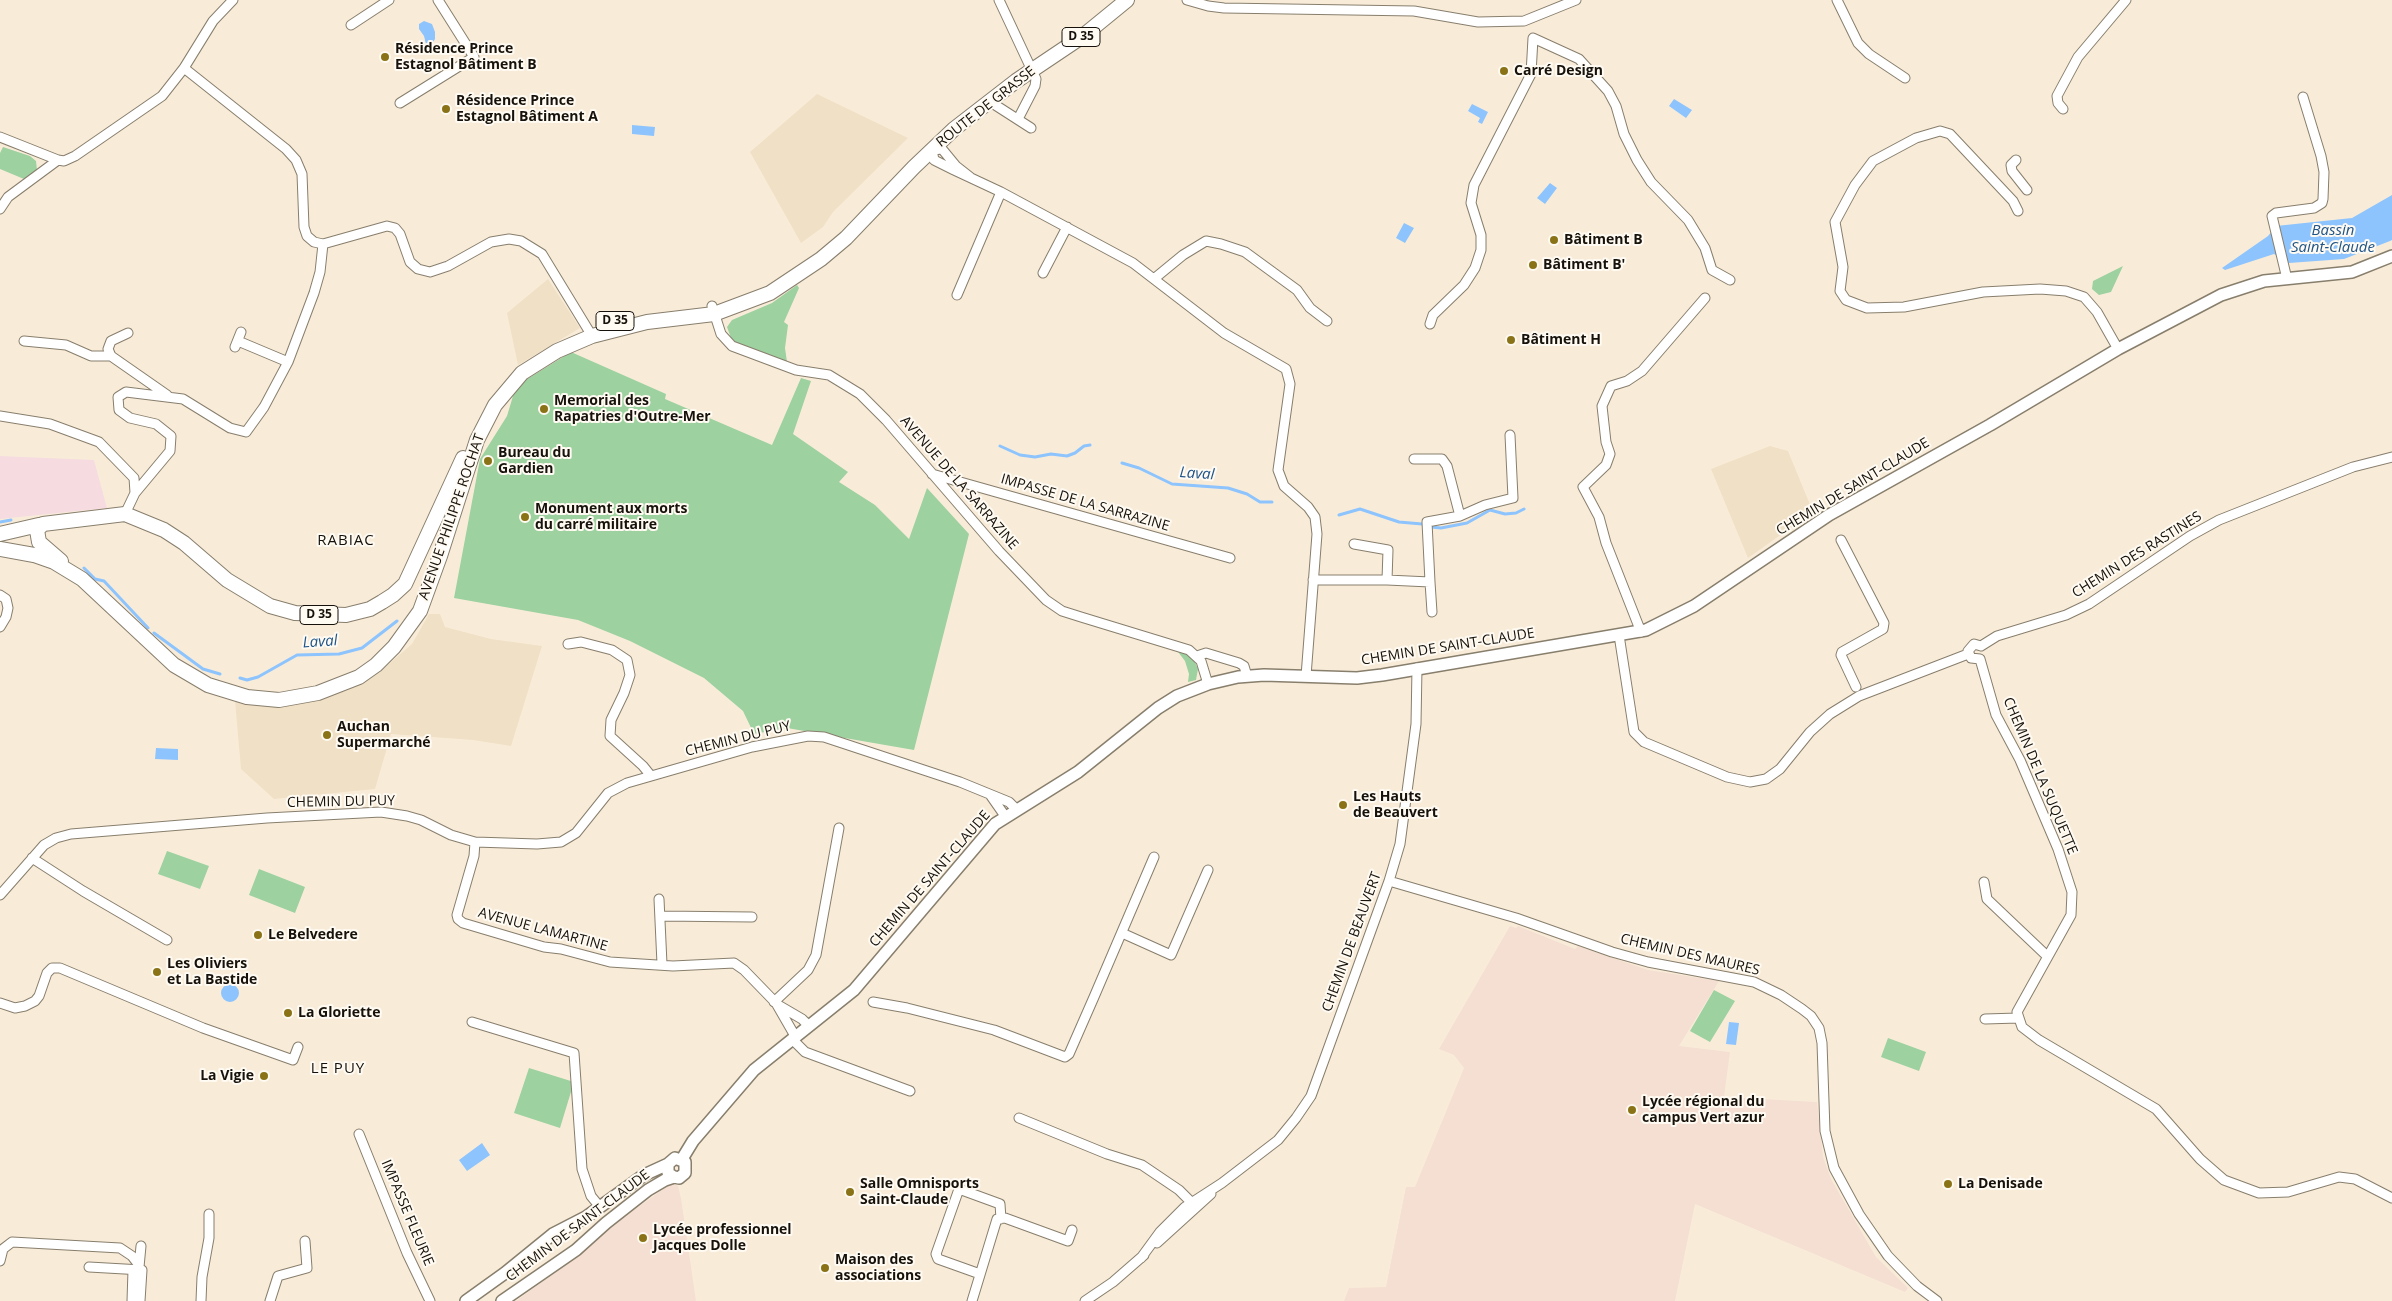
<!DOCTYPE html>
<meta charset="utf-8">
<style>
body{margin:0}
canvas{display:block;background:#f8ecd9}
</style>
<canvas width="2392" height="1301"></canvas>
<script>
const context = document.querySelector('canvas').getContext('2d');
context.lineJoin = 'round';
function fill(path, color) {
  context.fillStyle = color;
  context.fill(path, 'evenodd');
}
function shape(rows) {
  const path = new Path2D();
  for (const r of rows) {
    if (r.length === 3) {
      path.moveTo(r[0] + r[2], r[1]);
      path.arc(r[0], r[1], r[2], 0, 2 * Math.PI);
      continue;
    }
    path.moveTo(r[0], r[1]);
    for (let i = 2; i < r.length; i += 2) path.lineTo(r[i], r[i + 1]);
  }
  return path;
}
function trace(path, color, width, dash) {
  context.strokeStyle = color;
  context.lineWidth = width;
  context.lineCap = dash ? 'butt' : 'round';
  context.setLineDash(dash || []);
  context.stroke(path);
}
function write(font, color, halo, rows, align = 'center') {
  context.font = font + ' "Open Sans",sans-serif';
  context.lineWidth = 4;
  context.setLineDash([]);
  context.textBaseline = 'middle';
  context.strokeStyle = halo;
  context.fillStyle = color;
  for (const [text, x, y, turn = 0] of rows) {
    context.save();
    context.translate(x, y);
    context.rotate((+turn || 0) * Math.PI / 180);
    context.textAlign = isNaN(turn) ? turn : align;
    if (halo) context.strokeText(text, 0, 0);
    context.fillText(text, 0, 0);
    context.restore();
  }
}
fill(shape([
 [817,94,908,138,833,212,823,227,801,243,750,152],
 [548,279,580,328,518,365,507,313],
 [1770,446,1788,451,1813,512,1748,558,1711,469],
 [429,614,440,614,445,627,491,639,542,646,511,746,473,740,391,734,375,789,274,799,241,769,235,701,272,705,310,702,348,690,383,669,412,644]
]), '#f0e0c6');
fill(shape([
 [0,456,94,460,107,508,0,519]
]), '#f6dce1');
fill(shape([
 [1510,926,1516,928,1518,926,1575,949,1578,946,1648,970,1719,981,1679,1046,1730,1052,1724,1097,1817,1102,1823,1157,1831,1179,1876,1257,1908,1288,1905,1292,1695,1204,1675,1301,1344,1301,1349,1288,1386,1287,1406,1187,1415,1187,1464,1068,1454,1055,1439,1049],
 [673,1182,678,1186,681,1198,696,1301,516,1301,583,1252,616,1223]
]), '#f5dfd2');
fill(shape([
 [3,147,30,156,36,161,37,170,24,179,0,169,0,153],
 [2123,266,2111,292,2099,295,2092,289,2093,281],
 [797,285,799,288,784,322,788,325,785,348,787,362,736,343,731,338,727,327,732,320,772,303],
 [571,352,666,394,665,399,772,445,801,378,811,381,793,434,848,472,839,482,875,505,909,539,927,488,969,534,914,750,787,728,754,734,743,711,704,678,630,641,578,620,454,598,480,459,507,416,516,386],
 [1175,648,1193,658,1198,669,1196,680,1188,682,1189,674,1185,661],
 [167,851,209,866,200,889,158,874],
 [259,869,305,887,295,913,249,895],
 [1714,990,1735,1001,1710,1042,1690,1031],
 [1888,1038,1926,1052,1919,1071,1881,1057],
 [529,1068,574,1082,560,1128,514,1113]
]), '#9dd1a0');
fill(shape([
 [424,21,432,24,435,32,435,39,432,44,426,44,424,36,419,29,419,24],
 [1674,99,1692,110,1686,118,1669,106],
 [1472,104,1488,112,1482,124,1478,122,1480,118,1468,111],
 [632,125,655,127,654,136,632,134],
 [1550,183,1557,188,1545,204,1537,198],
 [2392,195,2392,240,2390,241,2344,259,2289,263,2274,254,2225,270,2222,268,2268,236,2276,226,2352,218],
 [1404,223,1414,228,1405,243,1396,238],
 [156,748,178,749,178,760,155,759],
 [230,993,9],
 [1729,1022,1739,1023,1736,1045,1726,1044],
 [482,1143,490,1155,467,1171,459,1160]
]), '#8ec4fd');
trace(shape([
 [1000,446,1020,455,1035,457,1051,454,1067,456,1075,453,1084,446,1090,445],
 [1122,463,1139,468,1172,484,1228,488,1247,494,1260,502,1272,502],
 [1339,515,1360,509,1399,522,1422,524],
 [0,522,11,520],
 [1431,527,1441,528,1467,523,1490,510,1505,514,1516,513,1524,509],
 [84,568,95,579,104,581,148,628],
 [154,633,203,669,220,674],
 [240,678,247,680,258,677,297,655,339,654,362,648,397,621]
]), '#8ec4fd', 3);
const minor = shape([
 [999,0,1036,79,1035,86,1018,119],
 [1187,0,1208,6,1224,8,1414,11,1478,22,1524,21,1576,0],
 [1837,0,1858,43,1869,54,1905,78],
 [351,25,389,0],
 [184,68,286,149,296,160,302,174,304,227,307,236,314,242,323,244,387,226,395,228,400,234,410,262,418,269,430,272,448,266,491,242,509,239,521,241,542,254,592,336],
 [989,101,1031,128],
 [400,103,474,57,438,0],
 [2063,109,2058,103,2057,96,2078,57,2126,0],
 [0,137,58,160],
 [2016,160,2011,165,2012,171,2027,190],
 [970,177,956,166,942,149,932,150,934,160,954,170,1001,192,1133,263,1224,333,1286,369,1290,384,1278,470,1284,486,1308,507,1315,517,1317,534,1306,676],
 [0,209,8,197,58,160,64,161,75,156,162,96,184,68,213,21,233,0],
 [2018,211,2013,201,1950,134,1940,131,1916,138,1873,161,1855,185,1835,222,1843,267,1840,291,1846,300,1867,308,1904,307,1983,292,2040,289,2066,291,2084,297,2097,312,2118,349],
 [1043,273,1067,227],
 [1155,278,1183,255,1206,241,1221,244,1245,252,1297,290,1310,308,1327,321],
 [2287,279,2272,216,2276,213,2314,208,2322,203,2323,199,2324,172,2321,156,2303,97],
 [957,295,1001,192],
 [712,306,721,334,732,346,796,370,829,375,860,394,886,420,999,551,1046,600,1062,611,1081,617,1189,650,1201,661,1208,684],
 [1430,324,1433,315,1464,285,1475,268,1481,250,1481,235,1471,203,1474,185,1531,74,1533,38,1579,59,1608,91,1616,106,1624,134,1637,160,1651,182,1688,220,1705,248,1712,270,1730,280],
 [128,333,111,341,108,349,111,356,167,395],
 [24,341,66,345,91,356,111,356],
 [238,341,288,362],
 [235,347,241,332],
 [0,416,50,424,99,442,134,478,135,493],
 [1414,459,1442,459,1447,466,1460,516],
 [932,474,1230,558],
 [125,514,135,493,170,451,171,436,156,424,130,418,119,410,118,397,126,392,183,399,230,428,246,432,264,407,288,362,314,293,320,272,323,244],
 [1841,540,1884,623,1883,629,1842,652,1841,655,1856,687],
 [1313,580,1387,580,1388,550,1354,544],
 [1387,580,1430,582,1427,522,1460,516,1485,505,1513,498,1510,435],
 [1430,582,1432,612],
 [0,595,6,599,8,608,6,617,0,627],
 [1641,632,1606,543,1599,517,1583,487,1606,465,1610,454,1606,442,1602,406,1611,386,1627,381,1642,371,1705,298],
 [1619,635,1634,732,1644,742,1727,777,1750,782,1766,779,1780,769,1810,732,1830,714,1859,696,1968,654],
 [568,644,581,642,612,650,627,660,630,675,624,693,611,720,610,736,643,766,651,776],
 [1981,646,1997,636,2066,615,2089,604,2190,536,2219,520,2353,467,2392,457],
 [1197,656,1206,653,1239,663,1244,666,1247,676],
 [1980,659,1996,715,2020,760,2058,849,2072,892,2071,915,2017,1012,2022,1027,2039,1040,2156,1109,2200,1159,2224,1180,2259,1193,2288,1192,2339,1177,2355,1179,2392,1198],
 [1980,659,1971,658,1968,651,1974,644,1981,646],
 [991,796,1005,816],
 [475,842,474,856,457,915,458,919,463,923,544,947,561,949,610,962,673,966,734,963,744,970,776,1003,795,1036],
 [32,858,83,891,167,940],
 [1389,881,1516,918,1612,952,1648,962,1754,982,1781,995,1802,1009,1811,1016,1819,1028,1822,1043,1825,1131,1834,1168,1859,1214,1888,1256,1917,1286,1937,1301],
 [1984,882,1987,899,2047,956],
 [0,895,44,845,56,838,71,834,267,818,381,812,407,816,421,820,451,835,475,842,537,844,561,842,576,833,608,793,627,783,752,747,808,736,824,737,960,782,1009,802,1016,809],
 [659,899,662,964],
 [661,916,752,917],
 [1122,933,1171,955,1208,870],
 [774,1002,808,970,816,955,839,828],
 [873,1002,907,1008,994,1030,1065,1057,1069,1054,1094,997,1154,857],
 [0,1003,15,1008,25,1006,35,1001,39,996,47,973,52,968,60,968,203,1028,293,1060,298,1047],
 [778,1005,802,1019,809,1026],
 [1985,1019,2018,1018],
 [472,1022,574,1053,582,1169,591,1196,600,1207],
 [792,1039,805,1052,910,1091],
 [1019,1118,1107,1154,1142,1165,1179,1190,1191,1202],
 [359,1134,407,1253,430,1301],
 [1157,1243,1211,1194],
 [1141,1258,1160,1232,1185,1207,1222,1183,1278,1140,1296,1118,1311,1096,1389,881,1400,844,1416,724,1417,668],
 [0,1261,3,1249,12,1242,120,1248,132,1256,139,1265],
 [89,1267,142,1270,140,1301],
 [139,1267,141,1246],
 [980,1274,938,1259,936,1254,959,1189,1000,1204,1001,1219],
 [132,1301,133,1270],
 [201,1301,202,1277,209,1238,209,1214],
 [270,1301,278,1276,307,1268,305,1241],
 [972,1301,997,1219,1005,1218,1068,1241,1072,1230],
 [1085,1301,1113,1282,1144,1255]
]);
const tertiary = shape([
 [682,1159,693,1141,754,1070,854,990,995,824,1078,772,1158,708,1177,696,1208,684,1238,677,1264,675,1357,678,1382,675,1646,630,1694,606,1829,515,1990,425,2118,349,2221,295,2264,281,2352,272,2392,256],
 [466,1301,505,1273,553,1234,586,1217,644,1175,668,1164,675,1158,685,1162,685,1173,679,1178,674,1177,668,1173,668,1164],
 [502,1301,576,1250,606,1223,648,1190,665,1180,674,1177]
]);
const primary = shape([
 [43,524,37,530,39,542,61,561],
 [0,534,43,524,125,514,164,530,184,543,227,580,270,606,295,613,346,615,370,609,382,602,393,595,405,584,463,458],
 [0,549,34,555,54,562,82,579,174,665,208,685,247,697,279,700,318,693,359,677,376,665,394,647,420,611,440,556,477,440,495,405,522,373,557,351,592,336,647,322,714,314,770,293,821,259,846,238,914,167,954,129,1016,81,1083,36,1127,0]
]);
trace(minor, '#887e6c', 11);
trace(tertiary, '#887e6c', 14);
trace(primary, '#887e6c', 16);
trace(minor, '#fff', 9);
trace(tertiary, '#fff', 11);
trace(primary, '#fff', 14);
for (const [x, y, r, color] of [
 [385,57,5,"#8a7316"],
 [1504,71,5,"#8a7316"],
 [446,109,5,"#8a7316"],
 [1554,240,5,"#8a7316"],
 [1533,265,5,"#8a7316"],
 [1511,340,5,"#8a7316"],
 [544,409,5,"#8a7316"],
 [488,461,5,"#8a7316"],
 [525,517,5,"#8a7316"],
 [327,735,5,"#8a7316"],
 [1343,805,5,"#8a7316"],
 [258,935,5,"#8a7316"],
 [157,972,5,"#8a7316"],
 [288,1013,5,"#8a7316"],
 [264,1076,5,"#8a7316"],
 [1632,1110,5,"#8a7316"],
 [1948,1184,5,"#8a7316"],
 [850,1192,5,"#8a7316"],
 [643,1238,5,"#8a7316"],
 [825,1268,5,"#8a7316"]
]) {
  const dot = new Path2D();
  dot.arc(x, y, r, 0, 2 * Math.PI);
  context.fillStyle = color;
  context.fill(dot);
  trace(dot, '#fffaf2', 2);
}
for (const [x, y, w] of [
 [1081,37,38],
 [615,321,38],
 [319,615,38]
]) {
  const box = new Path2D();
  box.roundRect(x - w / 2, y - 9.5, w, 19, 4);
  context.fillStyle = '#fffaf2';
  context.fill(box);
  trace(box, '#16120b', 1);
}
write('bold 12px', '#16120b', null, [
 ["D 35",1081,37],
 ["D 35",615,321],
 ["D 35",319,615]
]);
write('bold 14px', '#16120b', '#fffaf2', [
 ["Résidence Prince",395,49],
 ["Estagnol Bâtiment B",395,65],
 ["Carré Design",1514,71],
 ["Résidence Prince",456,101],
 ["Estagnol Bâtiment A",456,117],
 ["Bâtiment B",1564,240],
 ["Bâtiment B'",1543,265],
 ["Bâtiment H",1521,340],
 ["Memorial des",554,401],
 ["Rapatries d'Outre-Mer",554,417],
 ["Bureau du",498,453],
 ["Gardien",498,469],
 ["Monument aux morts",535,509],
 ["du carré militaire",535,525],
 ["Auchan",337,727],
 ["Supermarché",337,743],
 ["Les Hauts",1353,797],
 ["de Beauvert",1353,813],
 ["Le Belvedere",268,935],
 ["Les Oliviers",167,964],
 ["et La Bastide",167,980],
 ["La Gloriette",298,1013],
 ["La Vigie",254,1076,"right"],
 ["Lycée régional du",1642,1102],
 ["campus Vert azur",1642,1118],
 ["Salle Omnisports",860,1184],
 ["Saint-Claude",860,1200],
 ["La Denisade",1958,1184],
 ["Lycée professionnel",653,1230],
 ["Jacques Dolle",653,1246],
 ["Maison des",835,1260],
 ["associations",835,1276]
], 'left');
write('14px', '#16120b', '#fffaf2', [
 ["ROUTE DE GRASSE",986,107,-38],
 ["AVENUE DE LA SARRAZINE",959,483,49],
 ["CHEMIN DE SAINT-CLAUDE",1853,487,-31],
 ["IMPASSE DE LA SARRAZINE",1085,503,16],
 ["AVENUE PHILIPPE ROCHAT",452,517,-71],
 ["CHEMIN DES RASTINES",2137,555,-32],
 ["CHEMIN DE SAINT-CLAUDE",1448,647,-9],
 ["CHEMIN DU PUY",738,739,-14],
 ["CHEMIN DE LA SUQUETTE",2040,776,67],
 ["CHEMIN DU PUY",341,802,-1],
 ["CHEMIN DE SAINT-CLAUDE",930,879,-49],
 ["AVENUE LAMARTINE",543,930,15],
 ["CHEMIN DE BEAUVERT",1352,942,-70],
 ["CHEMIN DES MAURES",1690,955,13],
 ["IMPASSE FLEURIE",407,1213,67],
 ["CHEMIN DE SAINT-CLAUDE",578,1226,-37]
]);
write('italic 15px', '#1e5489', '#fffaf2', [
 ["Bassin",2333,231],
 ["Saint-Claude",2333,248],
 ["Laval",1197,474,4],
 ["Laval",320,642,-4]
]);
context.letterSpacing = '1px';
write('15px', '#16120b', '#fffaf2', [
 ["RABIAC",346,541],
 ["LE PUY",338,1069]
]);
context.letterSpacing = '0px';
</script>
